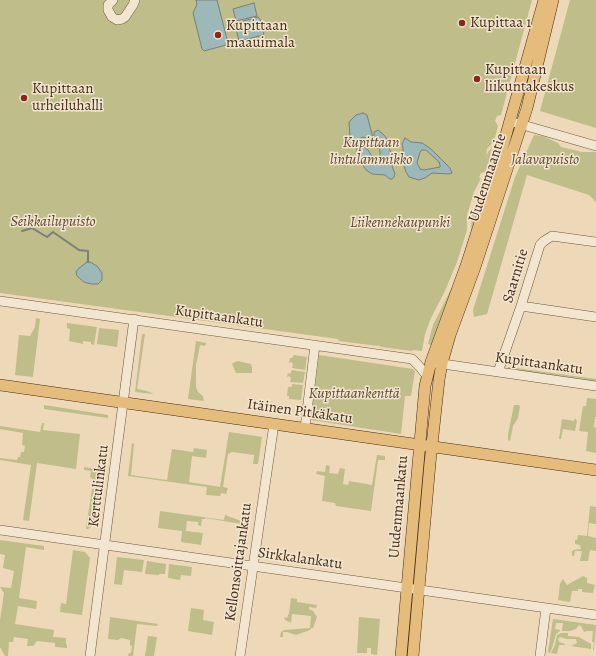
<!DOCTYPE html>
<meta charset="utf-8">
<style>
body{margin:0}
canvas{display:block;background:#edd9b7}
</style>
<canvas width="596" height="656"></canvas>
<script>
const context = document.querySelector('canvas').getContext('2d');
context.lineJoin = 'round';
function fill(path, color) {
  context.fillStyle = color;
  context.fill(path, 'evenodd');
}
function shape(rows) {
  const path = new Path2D();
  for (const r of rows) {
    path.moveTo(r[0], r[1]);
    for (let i = 2; i < r.length; i += 2) path.lineTo(r[i], r[i + 1]);
  }
  return path;
}
function trace(path, color, width, dash) {
  context.strokeStyle = color;
  context.lineWidth = width;
  context.lineCap = dash ? 'butt' : 'round';
  context.setLineDash(dash || []);
  context.stroke(path);
}
function write(font, color, halo, rows, align = 'center') {
  context.font = font + ' Alegreya,serif';
  context.lineWidth = 3;
  context.setLineDash([]);
  context.textBaseline = 'middle';
  context.strokeStyle = halo;
  context.fillStyle = color;
  for (const [text, x, y, turn = 0] of rows) {
    context.save();
    context.translate(x, y);
    context.rotate((+turn || 0) * Math.PI / 180);
    context.textAlign = isNaN(turn) ? turn : align;
    if (halo) context.strokeText(text, 0, 0);
    context.fillText(text, 0, 0);
    context.restore();
  }
}
fill(shape([
 [0,0,532,0,501,115,497,116,495,121,498,126,494,141,487,149,486,155,492,147,489,161,485,172,481,173,479,178,481,178,474,192,467,215,467,230,457,262,445,291,431,318,425,334,422,351,413,350,412,351,381,347,378,345,378,346,339,341,338,339,0,293],
 [570,0,596,0,596,128,540,111],
 [534,135,543,136,558,143,561,147,582,152,596,152,596,202,589,195,527,175,487,314,474,317,473,310,515,177],
 [472,212,475,213,473,231,432,345,430,345,428,344,433,325,455,281,471,231],
 [36,318,40,319,33,377,15,375,19,335,30,336,35,327],
 [67,323,97,327,94,345,91,344,91,342,83,341,83,344,69,341,70,329,67,328],
 [99,328,119,330,117,347,97,344],
 [142,334,145,334,137,389,147,391,154,394,135,392],
 [196,341,206,343,205,346,200,345,196,365,196,387,198,392,203,396,204,401,188,399],
 [294,355,307,357,305,370,292,368,293,364,291,362,289,363,290,358,292,358],
 [319,355,413,369,415,371,411,396,405,396,401,434,311,420],
 [238,361,251,364,252,367,252,373,236,373,232,364,233,363],
 [508,367,596,379,596,382,507,369],
 [292,370,305,372,303,383,290,382,291,378,289,376,287,377,288,373,290,374],
 [292,384,303,385,301,400,289,399,289,396,287,396,288,387,291,387,292,386],
 [587,398,596,399,596,417,595,417,594,427,596,428,596,453,586,451,588,432,579,431,583,406,586,406],
 [44,405,108,415,108,418,44,409],
 [514,405,519,405,520,407,518,418,513,426,510,441,508,440,508,434],
 [575,418,577,421,575,431,563,429,561,439,559,439,562,419,574,421],
 [42,423,44,423,43,430,80,434,76,469,37,463,29,521,23,520,31,465,0,460,0,458,17,460,18,457,20,457,21,452,24,452,25,446,22,445,23,433,0,429,0,426,40,432],
 [229,432,262,437,258,464,253,464,254,455,232,452,228,454,223,487,228,488,226,494,221,493,220,496,206,495,207,487,128,476,132,443,134,444,131,475,167,480,172,449,193,452,194,448,207,450,206,458,192,456,189,482,220,487],
 [377,455,385,456,385,460,378,460,371,511,336,506,335,503,322,501,325,476,316,474,317,471,325,472,326,465,330,466,329,473,338,474,340,468,345,469,343,484,348,485,349,481,372,485],
 [84,467,101,470,99,488,92,487,92,478,90,477,91,471,84,470],
 [92,489,99,490,94,524,88,529,86,529],
 [590,506,596,507,596,524,589,523,588,536,596,538,596,551,590,550,588,561,580,561,582,551,575,551,574,556,572,556,572,551,574,550,581,549,580,545,575,544,575,540,577,540,578,535,587,536],
 [160,511,224,520,225,515,249,524,248,532,241,531,242,524,205,518,205,519,202,519,201,526,198,525,198,522,187,521,186,531,203,533,201,545,181,542,182,531,158,528],
 [0,540,44,546,44,550,26,547,19,598,37,601,36,609,18,606,15,624,54,630,53,637,66,638,66,644,67,645,67,648,55,647,55,643,37,641,33,646,27,646,28,639,14,637,13,642,9,642,8,656,5,656,0,647,0,620,4,593,0,587,11,588,14,571,3,568,5,555,0,554],
 [73,550,85,552,90,558,82,615,60,612,61,603,66,604],
 [117,557,144,560,142,572,124,570,122,585,114,584],
 [147,561,166,564,165,574,159,574,159,575,145,574],
 [169,564,192,567,191,576,181,575,180,580,168,578],
 [583,576,587,578,587,583,595,585,593,593,582,592,582,589,578,589,578,591,572,591,570,602,558,600,560,584,562,580,563,579,567,585],
 [291,598,297,599,297,602,317,605,316,608,309,607,309,609,313,611,317,617,313,628,311,628,310,630,296,635,287,632,283,632,283,637,280,637,281,632,284,630,310,628,311,616,292,614,291,623,285,620,284,617,287,618,289,613],
 [191,608,204,610,203,620,214,622,212,635,188,631],
 [110,617,158,624,157,626,137,624,133,656,128,656,129,653,131,653,132,646,130,645,130,640,121,638,118,640,108,639],
 [359,617,380,619,377,655,371,654,371,648,367,648,367,653,357,653],
 [553,619,596,625,594,650,593,650,594,642,592,642,593,631,587,631,584,632,581,626,579,625,576,629,570,631,562,631,563,623,556,623,555,629,560,630,560,631,556,634,553,645,550,653,548,652],
 [561,633,568,633,568,636,579,637,591,644,591,649,571,646,577,643,576,639,567,639,560,637,558,639,559,642,565,644,565,645,559,645,557,654,551,653,555,645,557,635],
 [148,636,157,637,154,656,145,656]
]), '#bfbd89');
const water = shape([
 [196,0,217,0,228,43,226,45,204,51,202,49,193,13,197,4,196,0],
 [254,3,257,16,236,21,233,9,254,3],
 [258,17,260,19,264,34,263,35,239,41,235,25,236,23,258,17],
 [363,113,367,115,373,138,371,139,362,137,359,140,360,144,368,150,373,158,378,158,380,156,380,150,374,143,374,132,378,130,384,135,387,139,390,151,395,156,396,160,393,164,392,166,395,174,394,177,392,179,390,179,385,175,372,174,366,170,361,162,354,142,350,138,349,122,356,115,363,113],
 [405,138,411,142,422,143,431,149,450,168,452,173,449,174,432,173,425,178,419,180,409,177,406,172,404,166,403,148,402,144,405,138],
 [422,150,426,150,439,162,440,165,440,167,424,170,420,169,417,163,420,152,422,150],
 [87,262,90,262,97,266,102,273,102,280,98,284,91,284,84,282,77,276,76,272,78,269,87,262]
]);
fill(water, '#9cb8b8');
trace(water, '#7a8077', 1);
trace(shape([
 [22,231,32,228,47,237,53,232,79,250,88,251,88,262]
]), '#7a8077', 2);
const minor = shape([
 [113,0,108,5,108,10,112,17,117,20,122,19,125,17,133,5,135,0],
 [516,123,596,146],
 [0,301,412,359,419,366,427,376],
 [521,306,596,317],
 [436,363,596,386],
 [498,372,521,306,540,245,544,241,552,236,596,242],
 [305,428,315,345],
 [0,530,596,615],
 [90,656,134,319],
 [240,656,274,424],
 [540,656,546,608]
]);
const major = shape([
 [0,385,596,470],
 [401,656,425,386,431,362,467,263,491,188,544,0],
 [413,656,430,463,439,380,442,363,450,335,475,267,527,108,553,0]
]);
trace(minor, '#70563e', 10);
trace(major, '#472b16', 12);
trace(minor, '#f3e6d0', 9);
trace(major, '#e6bc7c', 11);
for (const [x, y, r, color] of [
 [462,23,4,"#8f2418"],
 [218,35,4,"#8f2418"],
 [477,79,4,"#8f2418"],
 [24,98,4,"#8f2418"]
]) {
  const dot = new Path2D();
  dot.arc(x, y, r, 0, 2 * Math.PI);
  context.fillStyle = color;
  context.fill(dot);
  trace(dot, '#f3e6d0', 1.5);
}
write('15px', '#472b16', '#f3e6d0', [
 ["Kupittaa 1",470,23],
 ["Kupittaan",226,26],
 ["maauimala",226,43],
 ["Kupittaan",485,70],
 ["liikuntakeskus",485,87],
 ["Kupittaan",32,89],
 ["urheiluhalli",32,106]
], 'left');
write('italic 15px', '#5f482d', '#f3e6d0', [
 ["Kupittaan",371,143],
 ["lintulammikko",371,160],
 ["Jalavapuisto",545,160],
 ["Seikkailupuisto",53,222],
 ["Liikennekaupunki",400,223],
 ["Kupittaankenttä",354,394]
]);
write('15px', '#472b16', '#f3e6d0', [
 ["Uudenmaantie",488,178,-72],
 ["Saarnitie",516,276,-73],
 ["Kupittaankatu",219,317,8],
 ["Kupittaankatu",539,364,8],
 ["Itäinen Pitkäkatu",300,412,8],
 ["Kerttulinkatu",99,486,-83],
 ["Uudenmaankatu",399,507,-85],
 ["Sirkkalankatu",300,559,8],
 ["Kellonsoittajankatu",239,562,-82]
]);
</script>
